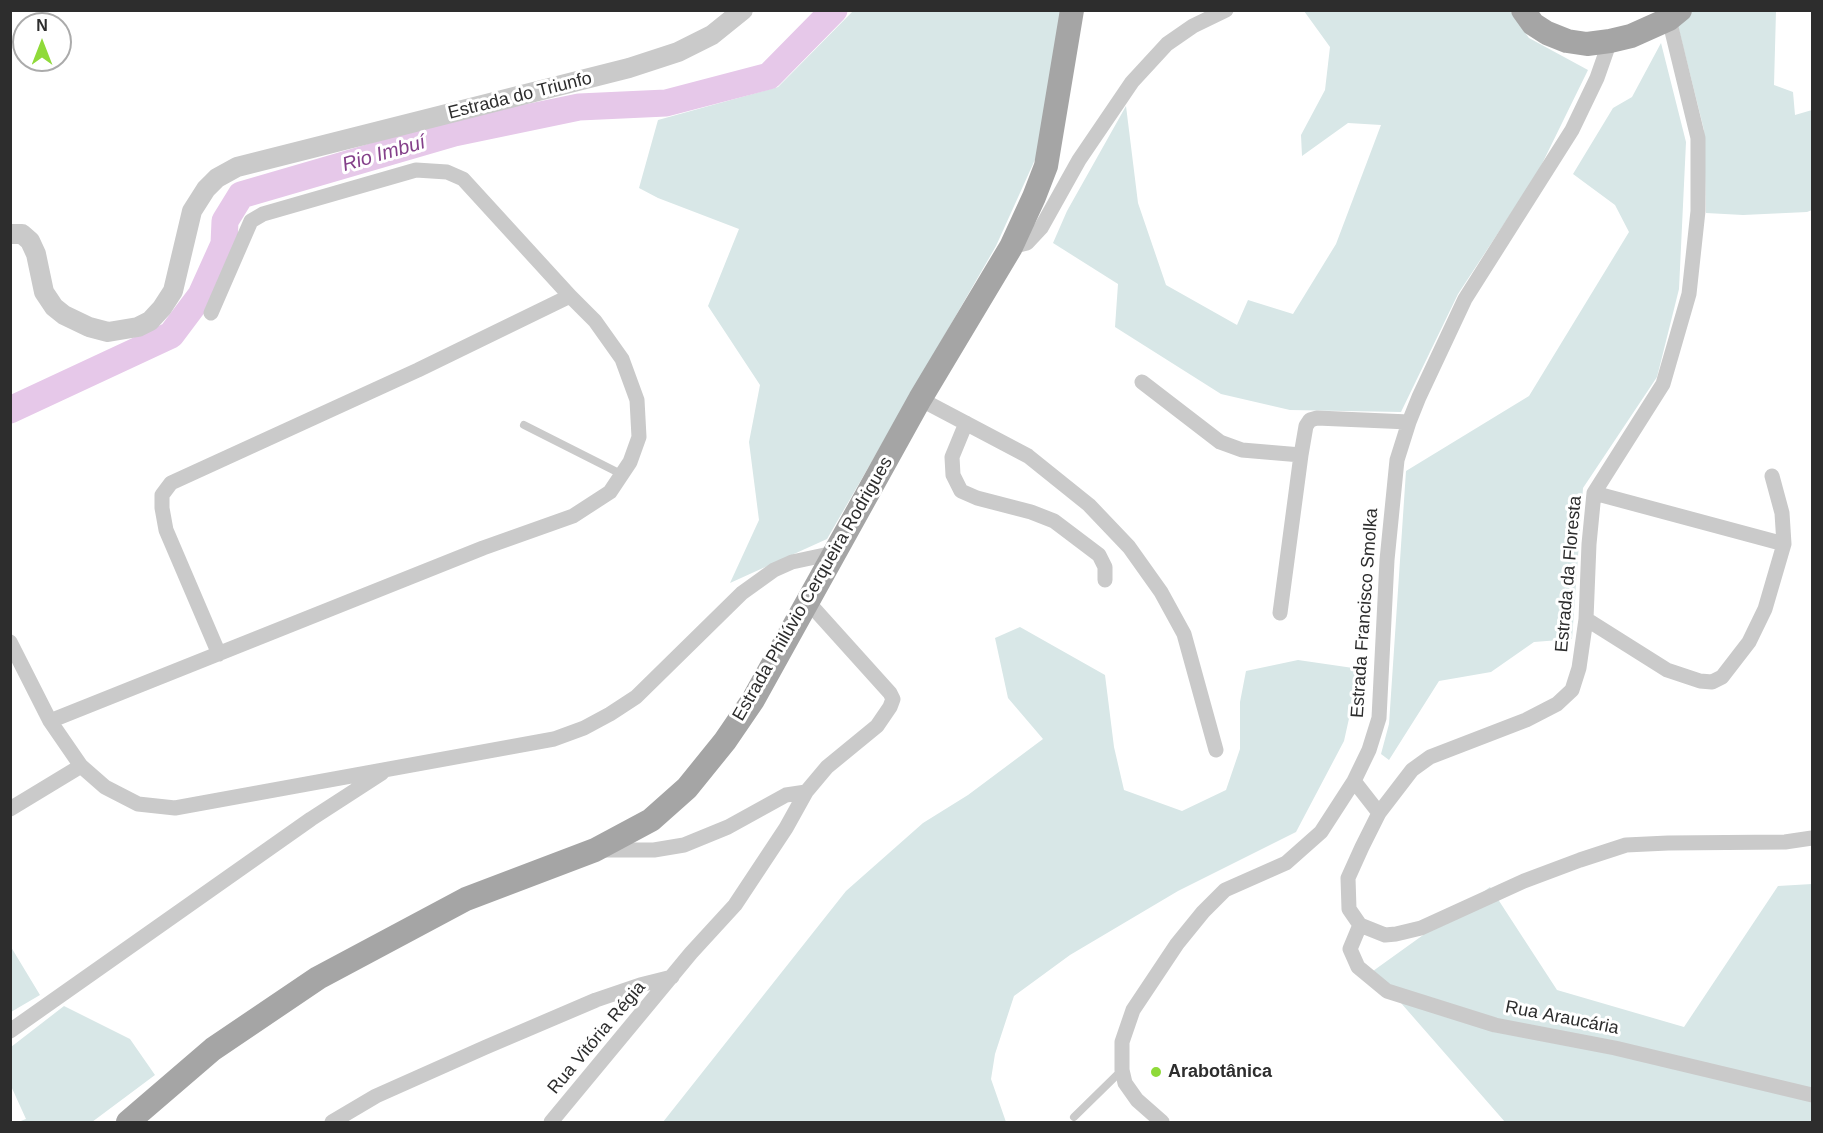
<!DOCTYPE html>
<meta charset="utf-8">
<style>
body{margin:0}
#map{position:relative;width:1823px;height:1133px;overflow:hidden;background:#fff;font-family:Arial,sans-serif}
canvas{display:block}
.frame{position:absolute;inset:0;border:12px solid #2d2d2d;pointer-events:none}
.north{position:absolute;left:12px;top:12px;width:60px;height:60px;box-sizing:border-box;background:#fff;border:2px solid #ababab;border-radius:50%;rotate:0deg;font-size:16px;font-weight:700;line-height:24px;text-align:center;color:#2d2d2d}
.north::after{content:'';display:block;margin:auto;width:21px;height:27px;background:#8fda39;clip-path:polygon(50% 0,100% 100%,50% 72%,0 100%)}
</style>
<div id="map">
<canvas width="1823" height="1133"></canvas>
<div class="frame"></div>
<div class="north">N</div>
</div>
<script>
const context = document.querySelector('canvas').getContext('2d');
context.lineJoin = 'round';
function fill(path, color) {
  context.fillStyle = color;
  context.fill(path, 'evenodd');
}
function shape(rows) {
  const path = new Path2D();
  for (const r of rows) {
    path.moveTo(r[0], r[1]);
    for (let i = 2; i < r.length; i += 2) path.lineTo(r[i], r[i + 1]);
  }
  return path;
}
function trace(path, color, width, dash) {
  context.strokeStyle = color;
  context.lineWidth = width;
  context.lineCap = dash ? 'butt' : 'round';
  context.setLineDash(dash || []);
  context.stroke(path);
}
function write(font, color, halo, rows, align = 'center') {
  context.font = font + ' Arial,sans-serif';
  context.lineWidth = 6;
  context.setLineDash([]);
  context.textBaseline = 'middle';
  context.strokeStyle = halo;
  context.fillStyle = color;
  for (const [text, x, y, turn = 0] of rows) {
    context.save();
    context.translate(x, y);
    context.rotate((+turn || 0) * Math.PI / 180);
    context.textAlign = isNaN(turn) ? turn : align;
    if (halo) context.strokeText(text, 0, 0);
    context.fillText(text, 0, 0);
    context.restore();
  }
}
fill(shape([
 [853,11,1064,11,1038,153,996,246,827,539,730,583,759,520,749,442,760,385,708,306,739,229,658,198,639,188,658,120,778,87],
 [1304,11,1510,11,1529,38,1588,70,1538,172,1458,294,1401,412,1290,410,1221,394,1115,327,1118,284,1053,243,1067,211,1126,106,1138,203,1166,285,1237,325,1248,300,1293,314,1336,244,1381,125,1348,123,1302,156,1301,135,1325,90,1330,47],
 [1689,11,1776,11,1774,85,1793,92,1795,115,1812,110,1812,210,1807,212,1743,215,1706,213,1704,130,1677,22],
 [1661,43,1686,142,1679,289,1657,377,1583,488,1572,639,1534,642,1491,672,1439,681,1389,760,1381,754,1389,724,1406,471,1529,396,1629,232,1615,205,1573,174,1613,108,1632,97],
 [1020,627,1105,675,1114,747,1124,790,1182,811,1226,790,1240,749,1240,702,1246,671,1298,660,1360,669,1344,741,1296,832,1178,891,1070,955,1014,996,995,1054,991,1079,1006,1122,663,1122,846,891,923,823,968,795,1043,739,1008,698,995,638],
 [1812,884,1812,1122,1505,1122,1373,971,1490,887,1557,990,1684,1027,1778,886],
 [11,947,40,995,11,1012,10,1012],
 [64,1006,130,1039,155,1075,92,1122,18,1122,26,1119,11,1086,11,1047]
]), '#d8e7e7');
trace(shape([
 [10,410,171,335,201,295,224,244,225,221,241,195,454,133,579,107,666,103,769,76,834,10]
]), '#e6c8e9', 27);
trace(shape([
 [524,425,623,475],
 [1074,1117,1122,1070]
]), '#cacaca', 8);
trace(shape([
 [1669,19,1698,138,1698,211,1689,294,1663,384,1594,493,1589,544,1586,619,1579,668,1572,690,1557,704,1526,720,1430,757,1412,770,1379,813,1362,847,1348,878,1349,909,1360,925,1385,935,1396,934,1421,928,1524,881,1580,860,1626,845,1668,843,1785,842,1812,838],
 [1011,247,1027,243,1041,228,1079,160,1132,82,1167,44,1193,26,1226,10],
 [1142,382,1220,442,1242,450,1301,455],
 [920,399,1028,456,1089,505,1129,547,1161,592,1184,634,1216,750],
 [966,423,952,457,953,475,961,491,977,498,1031,512,1054,521,1099,555,1105,567,1105,580],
 [1594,493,1784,544],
 [1280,613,1301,455,1306,426,1310,420,1317,418,1409,422],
 [1586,619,1667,670,1700,681,1712,682,1722,677,1749,642,1765,609,1784,544,1782,513,1772,476],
 [10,642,50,721,81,766,105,787,138,804,175,808,554,739,584,728,610,714,636,697,742,593,774,570,792,562,834,553],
 [219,654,166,530,162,508,162,495,171,483,418,370,570,296],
 [50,721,483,548,573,516,610,492,630,462,639,437,637,400,622,359,595,321,570,296,463,179,447,172,416,170,263,214,251,221,211,313],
 [1354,781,1379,813],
 [10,809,81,766],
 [600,850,654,850,684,845,728,827,786,795,806,792],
 [1360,925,1350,949,1358,967,1387,991,1495,1025,1615,1048,1812,1095],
 [10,1031,311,819,382,773],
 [332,1122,376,1096,486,1047,596,1000,640,985,672,977],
 [551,1122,691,953,735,905,786,828,806,792,827,767,877,726,890,707,893,699,890,693,808,602],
 [1162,1122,1137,1100,1125,1083,1122,1070,1122,1042,1133,1010,1177,944,1203,912,1225,890,1286,863,1321,832,1354,781,1369,750,1379,718,1387,560,1397,460,1409,422,1419,397,1465,299,1572,130,1597,78,1610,41]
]), '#cacaca', 15);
trace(shape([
 [10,234,22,234,30,241,36,254,44,292,54,307,64,315,89,327,108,332,138,327,150,321,162,308,173,291,192,211,206,189,217,178,237,167,629,68,678,52,712,35,743,10]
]), '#cacaca', 20);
trace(shape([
 [1523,10,1533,24,1547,33,1567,41,1587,44,1610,41,1631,36,1669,19,1680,10],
 [128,1122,213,1049,318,978,466,899,595,850,651,820,687,788,725,741,753,700,920,399,1011,247,1034,197,1046,166,1072,10]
]), '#a5a5a5', 24);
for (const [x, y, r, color] of [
 [1156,1072,6,"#8fda39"]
]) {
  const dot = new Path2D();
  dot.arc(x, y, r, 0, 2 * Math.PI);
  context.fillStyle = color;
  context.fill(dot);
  trace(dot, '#fff', 2);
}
write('18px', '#2d2d2d', '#fff', [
 ["Estrada do Triunfo",520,96,-14],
 ["Estrada da Floresta",1569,574,-85],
 ["Estrada Philúvio Cerqueira Rodrigues",813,589,-60],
 ["Estrada Francisco Smolka",1365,613,-86],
 ["Rua Araucária",1562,1018,11],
 ["Rua Vitória Régia",597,1038,-50]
]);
write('bold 18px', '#2d2d2d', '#fff', [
 ["Arabotânica",1168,1072]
], 'left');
write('italic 20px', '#84408a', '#fff', [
 ["Rio Imbuí",384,154,-16]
]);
</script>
